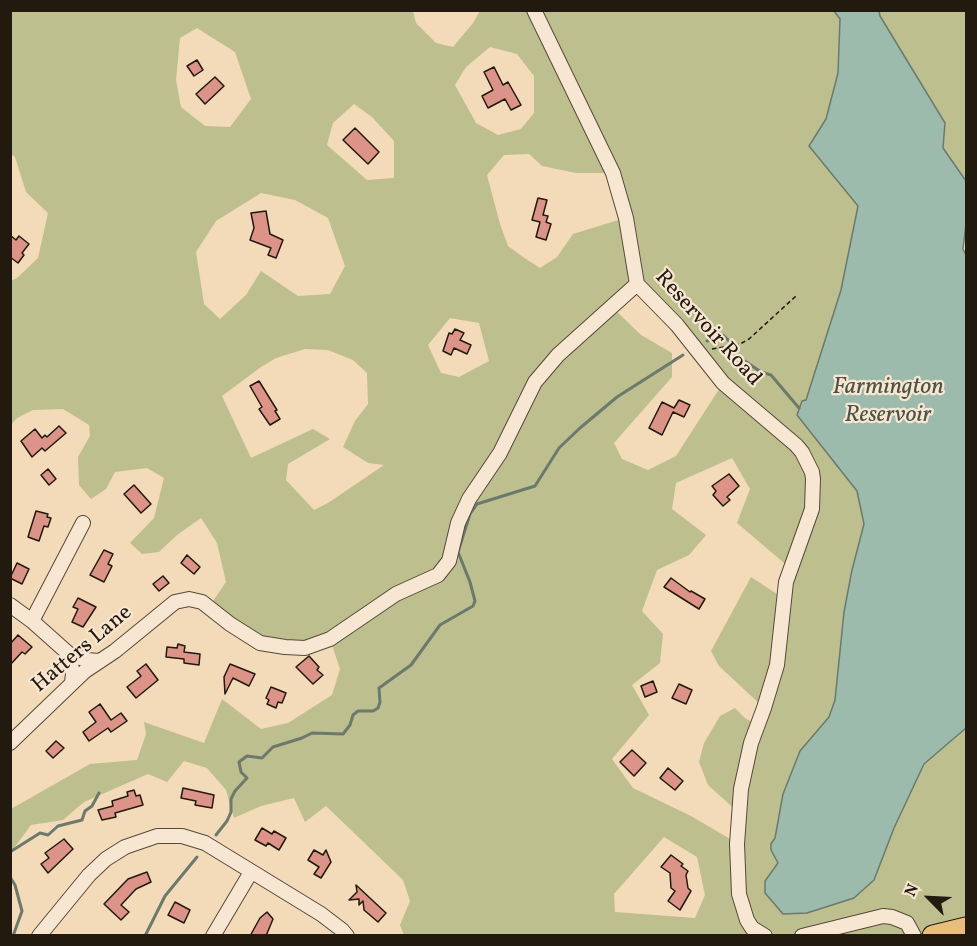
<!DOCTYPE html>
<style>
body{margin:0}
#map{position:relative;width:977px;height:946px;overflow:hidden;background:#f3dab9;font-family:Vollkorn,serif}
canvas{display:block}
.frame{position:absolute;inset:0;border:12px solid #22190f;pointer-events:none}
.north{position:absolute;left:899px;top:868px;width:60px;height:60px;-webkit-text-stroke:4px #f7e7d2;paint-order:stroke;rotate:294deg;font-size:16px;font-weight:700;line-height:24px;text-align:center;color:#22190f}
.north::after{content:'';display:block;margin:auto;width:21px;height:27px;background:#22190f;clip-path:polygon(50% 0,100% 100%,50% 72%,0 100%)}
</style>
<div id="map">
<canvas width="977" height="946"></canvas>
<div class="frame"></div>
<div class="north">N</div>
</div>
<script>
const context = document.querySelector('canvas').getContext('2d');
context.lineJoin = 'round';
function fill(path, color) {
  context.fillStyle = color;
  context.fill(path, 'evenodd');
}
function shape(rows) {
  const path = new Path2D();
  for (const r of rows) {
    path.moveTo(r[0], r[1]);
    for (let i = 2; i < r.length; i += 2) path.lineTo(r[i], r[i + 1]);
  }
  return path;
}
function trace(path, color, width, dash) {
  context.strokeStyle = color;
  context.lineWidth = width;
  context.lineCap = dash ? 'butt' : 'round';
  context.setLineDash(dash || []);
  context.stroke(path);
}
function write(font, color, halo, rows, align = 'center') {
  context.font = font + ' Vollkorn,serif';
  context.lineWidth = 4.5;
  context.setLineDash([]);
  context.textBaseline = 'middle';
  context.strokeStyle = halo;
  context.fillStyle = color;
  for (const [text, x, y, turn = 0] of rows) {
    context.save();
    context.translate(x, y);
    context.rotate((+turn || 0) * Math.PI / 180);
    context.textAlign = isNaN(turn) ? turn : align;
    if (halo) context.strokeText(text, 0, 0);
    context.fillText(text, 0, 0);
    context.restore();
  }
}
fill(shape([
 [11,11,413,11,416,23,436,43,453,47,473,23,480,11,834,11,840,18,838,73,826,119,809,146,858,206,841,290,806,401,802,401,797,415,857,491,864,524,852,570,835,700,829,717,800,751,796,760,784,794,772,850,778,863,765,881,808,913,854,897,874,880,894,828,924,764,966,728,966,935,404,935,400,925,410,901,403,880,326,806,305,822,294,798,261,806,234,818,226,790,207,768,184,761,167,782,148,774,84,802,63,820,31,825,11,852,11,809,90,764,137,760,146,734,144,722,204,743,222,699,261,729,288,723,332,695,340,669,330,639,317,644,260,643,209,607,226,582,217,543,201,518,177,535,159,552,142,554,130,543,154,518,164,478,147,468,115,472,106,489,91,499,79,485,78,457,90,436,89,425,63,409,33,410,17,418,11,425,11,281,17,278,38,258,48,213,26,192,15,157,11,154],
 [197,28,235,52,251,99,230,127,205,126,181,107,176,80,180,38],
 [490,47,517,54,534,76,534,113,521,129,498,135,476,123,455,85,466,67],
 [354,104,372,117,394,141,394,178,367,180,327,145,333,123],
 [529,154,542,166,576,173,613,173,625,218,573,234,557,257,540,268,523,257,508,246,500,224,487,175,504,155],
 [261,193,295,200,328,218,345,266,330,294,298,296,261,271,246,295,220,319,204,304,196,252,216,221],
 [637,285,723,383,676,456,648,470,622,459,614,443,672,377,672,353,641,335,612,307],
 [450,318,479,323,489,361,459,377,441,373,428,345],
 [305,349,328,350,353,360,367,373,368,404,355,421,343,447,368,463,384,465,328,503,314,510,286,480,288,464,330,439,313,429,251,458,222,396,261,367,276,358],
 [732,458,750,489,737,523,790,568,783,598,751,577,711,651,719,666,764,708,758,725,745,718,735,708,720,716,704,743,699,762,708,785,739,813,737,843,691,816,633,788,612,759,649,715,632,685,660,663,663,634,642,611,657,570,689,555,706,535,672,509,676,483],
 [664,837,697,857,705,895,695,918,615,912,614,894],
 [879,11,966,11,966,181,943,148,945,123,880,16]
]), '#bdbf8e');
const water = shape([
 [834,11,879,11,880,16,945,123,943,148,966,181,966,224,963,249,966,255,966,728,924,764,894,828,874,880,854,898,807,913,783,914,765,893,765,881,778,863,771,850,771,844,775,838,783,794,800,751,829,717,835,700,844,612,852,570,864,524,857,491,797,415,802,401,806,400,841,290,858,206,809,146,826,119,838,73,840,19,834,11]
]);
fill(water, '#9cbbac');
trace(water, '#6b7a6d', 1.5);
trace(shape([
 [707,341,723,335,728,340],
 [734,350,736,355,761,372,771,375,799,408],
 [216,835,227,821,231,812,231,799,235,791,247,778,241,772,239,762,247,756,262,758,273,747,302,738,312,733,343,734,350,725,353,715,358,711,373,711,378,708,380,702,379,688,411,665,440,625,473,606,475,601,470,582,458,552,470,514,477,504,535,486,559,448,580,428,617,397,683,355],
 [10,852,40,833,48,835,58,826,82,820,85,811,92,806,99,793],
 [10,877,15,885,22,911,13,936],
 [145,936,165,896,197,857]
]), '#6b7a6d', 3);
const building = shape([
 [197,60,203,70,194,76,187,66,197,60],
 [494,67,503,85,508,82,521,105,511,110,505,99,488,108,482,96,493,90,484,72,494,67],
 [215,77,224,86,205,104,196,94,215,77],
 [355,128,379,152,368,164,343,140,355,128],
 [538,198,547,200,543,215,548,216,546,222,551,224,546,240,536,237,540,222,532,220,538,198],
 [266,211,270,234,283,240,276,258,268,255,271,248,250,240,254,228,251,213,266,211],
 [10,235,16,240,19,236,29,244,22,253,24,255,18,263,10,257,10,235],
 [455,329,464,333,460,340,471,345,467,354,454,348,451,355,443,351,449,333,452,334,455,329],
 [259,381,277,410,275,411,280,419,270,425,259,409,262,407,250,386,259,381],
 [679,400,690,405,684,417,673,412,662,435,649,428,662,402,674,408,679,400],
 [59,426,66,433,45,451,42,448,32,457,21,441,35,429,42,438,45,435,47,437,59,426],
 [48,469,56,479,49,485,41,475,48,469],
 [729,474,739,486,727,497,730,500,723,506,713,495,716,491,712,486,729,474],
 [134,485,151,504,141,513,124,494,134,485],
 [36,511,48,514,47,517,51,518,48,527,44,526,39,541,28,537,36,511],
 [104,550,113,554,108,564,112,566,104,582,90,575,104,550],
 [187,555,200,567,194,574,181,563,187,555],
 [17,563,29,569,22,584,10,578,17,563],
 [163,576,169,583,159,591,153,584,163,576],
 [671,578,690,592,691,591,705,599,699,609,664,587,671,578],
 [78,598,96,607,83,627,72,622,78,609,73,607,78,598],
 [18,635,32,647,25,654,22,652,10,665,10,644,18,635],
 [178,644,185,646,184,652,200,654,199,665,184,663,184,659,166,657,167,647,177,648,178,644],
 [309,656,319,667,317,670,323,675,313,684,296,667,309,656],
 [146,664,158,680,136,698,127,687,141,676,137,671,146,664],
 [230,664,255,674,249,686,233,678,225,694,224,677,230,664],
 [653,681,657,692,645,697,641,686,653,681],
 [679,684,692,690,686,704,672,698,679,684],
 [271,687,286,693,282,703,278,702,276,708,267,704,269,700,266,698,271,687],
 [100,704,111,720,121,713,127,721,111,732,108,728,89,741,83,732,96,722,89,712,100,704],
 [56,741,64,748,53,758,46,751,56,741],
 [632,750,646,763,634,776,620,762,632,750],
 [668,768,683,781,675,790,660,778,668,768],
 [183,788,214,795,212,808,195,805,196,801,181,798,183,788],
 [134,790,136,796,140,795,143,805,115,813,116,817,102,820,98,810,113,806,112,801,128,796,127,792,134,790],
 [262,828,272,834,274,831,286,838,279,850,268,843,266,846,255,840,262,828],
 [64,839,73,849,48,873,41,864,49,858,45,853,64,839],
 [314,850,323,855,326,850,331,862,321,878,314,874,319,867,308,860,314,850],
 [671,855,683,864,681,866,688,871,686,875,688,888,691,891,680,910,668,901,675,891,671,888,670,873,661,867,671,855],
 [147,872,151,882,136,889,121,905,129,912,121,920,104,904,128,879,147,872],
 [356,885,386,913,378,922,364,910,363,901,359,905,359,899,349,900,357,892,356,885],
 [175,902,190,910,184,923,168,915,175,902],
 [267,912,273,919,266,936,250,936,260,918,267,912]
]);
fill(building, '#dc9388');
trace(building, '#22190f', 1.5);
const minor = shape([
 [534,10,613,173,626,218,637,284,677,325,723,383,796,445,802,452,812,472,813,479,812,509,786,582,777,665,764,708,751,743,741,789,737,844,739,894,747,920,752,928,765,936],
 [10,605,32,621,69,654],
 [32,621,83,523],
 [72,682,73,674,69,654,87,660,99,661],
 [10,743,85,671,115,651,175,602,189,599,202,602,230,624,260,643,285,647,305,648,330,639,396,594,438,575,449,561,458,523,469,499,500,453,535,382,558,355,637,284],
 [39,936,89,875,106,859,125,847,157,836,182,836,205,843,321,914,342,930,347,936],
 [213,936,251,872],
 [802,936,883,916,892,917,907,923,914,936]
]);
const highway = shape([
 [933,936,966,928]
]);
trace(minor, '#56493a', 16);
trace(highway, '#22190f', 23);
trace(shape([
 [712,349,740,344,749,339,796,296]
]), '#22190f', 1.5, [4.5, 3]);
trace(minor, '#f7e7d2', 14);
trace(highway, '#eabd7c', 21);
write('22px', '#22190f', '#f7e7d2', [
 ["Reservoir Road",707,329,48],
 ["Hatters Lane",83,650,-40]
]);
write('italic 24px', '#4d5246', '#f7e7d2', [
 ["Farmington",888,389],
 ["Reservoir",888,417]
]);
</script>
